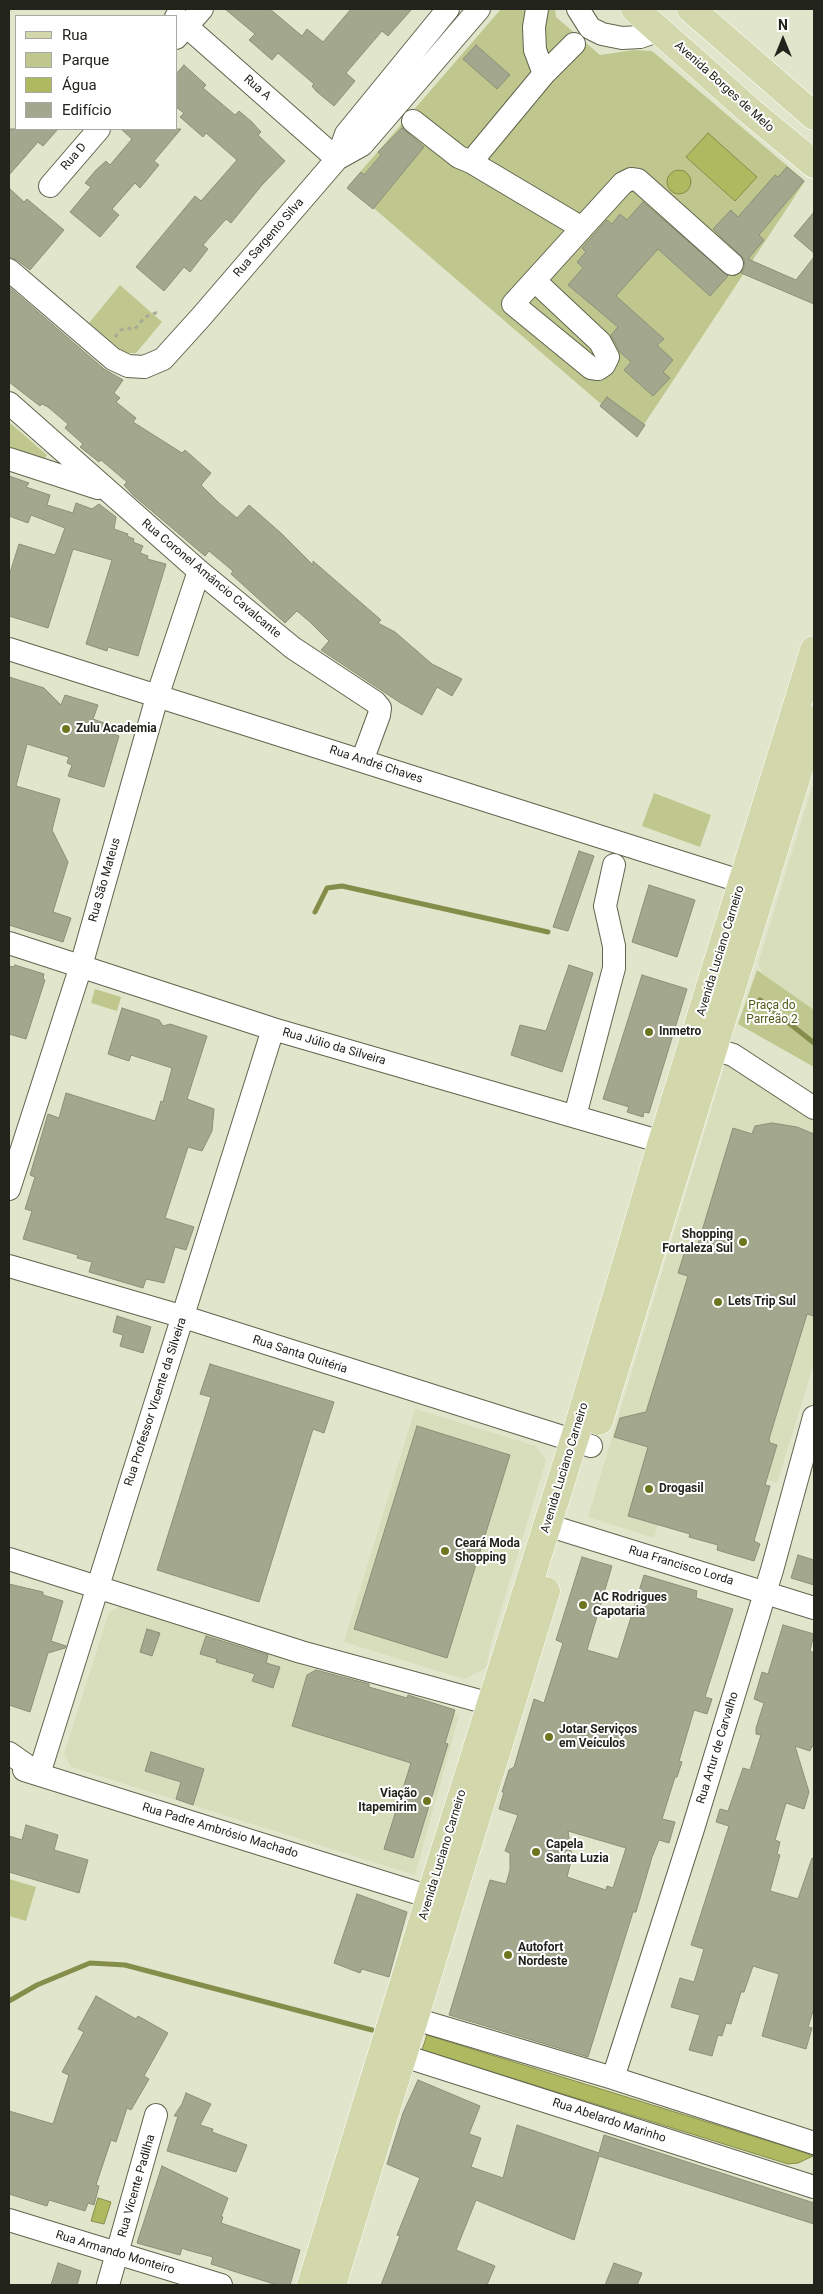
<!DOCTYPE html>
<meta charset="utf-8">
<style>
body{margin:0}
#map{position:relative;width:823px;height:2294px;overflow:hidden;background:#e1e5cb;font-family:Roboto,sans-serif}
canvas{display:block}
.frame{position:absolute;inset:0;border:10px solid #22231a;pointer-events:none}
.legend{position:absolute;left:15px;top:15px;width:162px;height:115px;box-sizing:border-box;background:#fff;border:1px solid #a7a7a3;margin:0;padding:6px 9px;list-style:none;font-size:15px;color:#22231a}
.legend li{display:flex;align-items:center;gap:10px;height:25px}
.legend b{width:25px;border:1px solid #a7a7a3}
.north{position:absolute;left:758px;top:15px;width:50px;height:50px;-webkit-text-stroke:4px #fff;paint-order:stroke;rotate:0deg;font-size:14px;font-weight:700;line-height:20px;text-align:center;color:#22231a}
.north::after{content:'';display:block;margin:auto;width:18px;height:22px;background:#22231a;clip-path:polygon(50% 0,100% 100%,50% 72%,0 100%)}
</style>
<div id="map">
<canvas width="823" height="2294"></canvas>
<div class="frame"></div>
<ul class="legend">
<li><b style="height:6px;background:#d3d8ac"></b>Rua</li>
<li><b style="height:14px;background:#bfc78e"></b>Parque</li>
<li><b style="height:14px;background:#afba60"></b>Água</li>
<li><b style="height:14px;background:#a3a78e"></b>Edifício</li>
</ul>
<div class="north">N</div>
</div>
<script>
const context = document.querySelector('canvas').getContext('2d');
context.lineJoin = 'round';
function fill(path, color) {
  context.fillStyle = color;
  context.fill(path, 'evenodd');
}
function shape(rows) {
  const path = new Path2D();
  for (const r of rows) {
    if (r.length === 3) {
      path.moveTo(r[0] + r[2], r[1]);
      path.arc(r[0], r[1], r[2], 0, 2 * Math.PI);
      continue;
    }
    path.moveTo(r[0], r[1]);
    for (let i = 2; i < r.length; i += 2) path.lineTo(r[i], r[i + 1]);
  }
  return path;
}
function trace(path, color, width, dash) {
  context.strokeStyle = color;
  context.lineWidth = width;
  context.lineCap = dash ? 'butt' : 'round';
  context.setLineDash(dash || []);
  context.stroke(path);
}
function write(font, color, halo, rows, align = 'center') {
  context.font = font + ' Roboto,sans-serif';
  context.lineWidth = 4;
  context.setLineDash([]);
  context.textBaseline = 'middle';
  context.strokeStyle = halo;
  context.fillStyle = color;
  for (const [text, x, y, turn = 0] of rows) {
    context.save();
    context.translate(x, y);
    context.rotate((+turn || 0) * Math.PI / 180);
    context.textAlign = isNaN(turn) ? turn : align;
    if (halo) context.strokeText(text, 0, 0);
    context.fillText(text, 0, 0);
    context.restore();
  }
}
fill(shape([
 [814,780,814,1011,762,973,758,964],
 [726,1061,814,1121,814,1363,777,1483,680,1453,654,1538,588,1517],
 [415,1409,536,1446,546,1460,491,1643,486,1668,464,1679,344,1642],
 [121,1606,459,1716,415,1875,71,1767,64,1754,109,1612]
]), '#d8debc');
fill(shape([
 [501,9,555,9,556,17,600,55,634,50,652,51,805,181,637,435,348,186],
 [120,285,162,322,136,353,125,353,89,323],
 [9,422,47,455,43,461,9,450],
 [654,793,711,815,700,847,642,826],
 [757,970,814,1010,814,1067,738,1024],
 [95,989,121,997,117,1011,91,1003],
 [9,1879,36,1887,26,1921,9,1916]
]), '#bfc78e');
const water = shape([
 [708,133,757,177,735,201,686,157,708,133],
 [679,182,12],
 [427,2035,794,2149,813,2156,798,2163,788,2164,422,2050,427,2035],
 [98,2198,111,2202,104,2224,91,2221,98,2198]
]);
fill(water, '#afba60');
trace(water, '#858d4b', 1);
trace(shape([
 [315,912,327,888,342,886,548,932],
 [760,1000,814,1043],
 [9,2001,37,1985,90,1963,125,1965,372,2030]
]), '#858d4b', 5);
const building = shape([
 [225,9,270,9,302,36,307,29,323,42,351,9,412,9,388,36,382,31,346,73,355,81,334,106,316,91,312,86,314,84,278,53,272,60,249,40,255,34,225,9],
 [476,45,510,75,497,89,463,59,476,45],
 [184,65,206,85,203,88,235,115,239,111,252,122,261,132,258,135,285,161,262,185,231,223,226,219,203,245,208,249,190,272,184,267,164,291,136,267,195,196,201,201,237,160,206,133,203,137,180,117,184,113,176,107,176,74,184,65],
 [402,128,424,147,373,209,347,188,361,172,364,175,381,155,378,152,402,128],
 [9,129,58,129,43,146,38,142,9,175,9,129],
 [121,129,181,129,154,161,159,165,140,188,135,183,112,209,119,215,100,237,70,212,91,187,85,183,96,170,106,161,110,165,132,139,121,129],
 [787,167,804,181,759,235,764,240,748,259,796,280,814,257,814,304,741,273,745,266,744,259,713,229,731,210,738,217,775,175,778,177,787,167],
 [9,188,24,202,27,199,64,230,30,270,17,260,9,257,9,188],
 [643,202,728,276,710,296,658,249,616,296,664,339,657,345,673,360,663,372,670,378,653,396,624,370,631,362,620,352,611,335,618,327,568,285,583,268,577,262,586,252,582,248,607,220,612,224,620,214,627,220,643,202],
 [814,212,814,253,794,236,814,212],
 [9,287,104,369,123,380,114,393,120,398,116,402,136,418,133,422,182,453,185,450,211,473,201,485,219,503,237,518,249,505,282,534,313,565,313,561,381,620,378,623,395,632,432,664,462,679,452,696,437,687,422,715,399,702,321,650,329,641,310,622,297,611,285,623,231,574,233,571,209,551,205,556,133,495,124,485,127,482,101,460,99,462,80,447,83,444,65,428,68,424,48,407,42,404,40,406,9,382,9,287],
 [607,397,645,425,637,437,600,406,607,397],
 [9,476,29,483,26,487,50,495,47,505,73,513,76,503,92,509,99,504,116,517,114,529,128,534,127,536,134,539,133,542,143,546,140,553,148,556,147,559,166,564,138,656,108,647,107,651,86,644,112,560,73,549,48,628,9,616,9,576,19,544,55,555,65,528,31,515,28,523,9,516,9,476],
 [9,677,44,688,61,705,65,695,98,705,93,719,107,724,104,731,119,736,104,787,68,776,72,765,67,763,69,757,27,744,16,786,60,799,52,830,68,862,53,912,71,918,63,942,9,925,9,677],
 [579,851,594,856,568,931,553,927,579,851],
 [649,885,695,900,677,957,632,942,649,885],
 [15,965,44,974,43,979,45,980,26,1039,9,1034,9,966,14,967,15,965],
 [569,965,593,973,562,1072,511,1055,520,1025,546,1031,569,965],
 [642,975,687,989,649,1113,644,1112,643,1117,627,1112,629,1107,603,1099,642,975],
 [122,1008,159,1020,163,1026,170,1024,207,1036,187,1099,214,1109,212,1131,202,1151,188,1147,165,1218,194,1227,186,1250,175,1247,164,1283,146,1279,143,1288,89,1272,92,1262,77,1258,78,1255,23,1239,32,1211,25,1209,35,1177,30,1175,48,1114,59,1118,66,1093,155,1121,161,1101,163,1102,172,1068,131,1055,129,1061,108,1054,122,1008],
 [772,1123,797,1127,814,1134,814,1316,807,1314,769,1439,770,1443,777,1445,765,1485,770,1486,754,1541,760,1544,754,1561,717,1550,718,1545,689,1537,690,1534,628,1516,648,1447,614,1437,620,1418,646,1412,688,1276,678,1273,685,1251,695,1254,733,1128,752,1134,755,1126,772,1123],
 [117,1316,151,1327,143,1353,120,1346,123,1335,113,1332,117,1316],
 [210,1364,334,1402,324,1433,313,1429,259,1602,157,1570,211,1397,200,1394,210,1364],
 [417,1426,510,1455,447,1658,354,1629,417,1426],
 [798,1555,814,1560,814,1585,791,1578,798,1555],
 [582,1557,612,1566,587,1650,618,1659,644,1575,697,1591,696,1598,733,1609,705,1697,712,1699,707,1714,694,1710,679,1761,682,1762,677,1777,675,1777,662,1819,675,1822,669,1843,659,1840,652,1857,636,1912,633,1912,588,2057,449,2015,490,1880,506,1884,510,1870,510,1853,505,1851,518,1815,499,1809,504,1792,502,1792,509,1770,514,1767,534,1699,544,1703,563,1643,556,1640,582,1557],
 [568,1831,626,1848,613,1888,607,1886,606,1890,567,1877,572,1857,568,1831],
 [9,1584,43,1592,43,1595,63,1601,51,1641,66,1646,65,1648,48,1653,30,1712,9,1705,9,1584],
 [783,1625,814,1634,810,1651,814,1653,814,1747,812,1746,810,1751,795,1746,809,1792,804,1809,786,1803,775,1840,780,1842,777,1854,780,1855,770,1891,798,1899,812,1858,814,1858,814,2008,808,2027,812,2028,806,2049,762,2036,779,1974,753,1966,744,1992,741,1992,731,2024,726,2023,722,2036,718,2035,712,2056,689,2050,700,2015,671,2007,680,1978,694,1982,704,1949,691,1945,729,1826,716,1822,720,1809,728,1811,743,1768,750,1770,761,1735,756,1734,756,1728,764,1703,754,1699,762,1672,768,1674,783,1625],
 [147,1629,160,1633,152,1656,140,1652,147,1629],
 [206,1636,268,1655,266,1663,280,1667,273,1688,252,1681,255,1674,216,1662,217,1659,200,1654,206,1636],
 [316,1670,369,1684,369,1687,407,1698,408,1695,455,1710,445,1743,448,1744,413,1858,384,1849,411,1763,292,1726,307,1675,316,1670],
 [151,1752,204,1769,193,1805,176,1799,181,1782,145,1771,151,1752],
 [26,1825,58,1835,54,1850,88,1860,79,1893,9,1872,9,1836,22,1840,26,1825],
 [357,1894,407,1912,389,1977,362,1969,360,1973,334,1963,357,1894],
 [96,1996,136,2019,138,2016,168,2033,144,2076,149,2079,131,2110,127,2108,116,2142,111,2140,96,2185,99,2186,94,2205,88,2203,85,2211,49,2200,47,2206,9,2194,9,2111,53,2124,69,2075,62,2072,84,2032,78,2029,96,1996],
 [418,2080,480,2106,469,2134,481,2138,471,2167,503,2178,517,2125,599,2153,604,2135,814,2203,814,2224,599,2156,574,2240,476,2200,456,2250,495,2266,487,2285,381,2285,400,2236,397,2235,420,2178,387,2164,403,2113,418,2080],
 [186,2093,211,2104,200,2125,213,2129,212,2132,247,2145,236,2172,167,2151,178,2116,174,2116,182,2104,186,2093],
 [162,2166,228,2198,221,2217,223,2217,221,2223,300,2250,290,2285,277,2285,211,2264,213,2257,187,2250,182,2248,180,2255,137,2243,162,2166],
 [58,2263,81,2271,77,2285,51,2285,58,2263],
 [614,2263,642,2273,637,2285,605,2285,614,2263]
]);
fill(building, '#a3a78e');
trace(building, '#8c9078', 1);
const minor = shape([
 [537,9,534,27,535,50,544,74],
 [578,9,590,28,602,34,622,38,640,37,660,30],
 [176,17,337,159],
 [176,38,202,9],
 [413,121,459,157,471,162,582,228,513,304,591,368,598,369,604,365,608,357,600,342,535,281],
 [337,159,346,134,448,9],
 [471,162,544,74,574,44],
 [50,186,99,129],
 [582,228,623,183,631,179,638,180,732,264],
 [9,270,113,359,128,366,144,367,163,359,201,317,337,159,362,145,479,9],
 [9,403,199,571,293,648,375,702,380,708,379,715,362,761],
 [9,459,98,488],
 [9,649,743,882],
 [9,943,273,1029,662,1142],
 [714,1049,733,1055,814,1108],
 [575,1116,614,968,614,946,605,906,614,865],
 [9,1189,81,966,157,697,199,571],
 [9,1266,184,1317,591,1446],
 [547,1525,814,1608],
 [9,1559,301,1652,491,1704],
 [9,1753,39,1774,273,1029],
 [24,1770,430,1897],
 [415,2019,613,2078,814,2143],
 [404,2056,814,2187],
 [613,2078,693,1829,772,1570,814,1417],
 [9,2220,221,2285],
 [108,2285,156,2115]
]);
const major = shape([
 [635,9,751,112,814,164],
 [691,9,814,116],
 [599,1421,814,720],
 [311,2285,430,1897,576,1434,662,1142,814,650],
 [332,2285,546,1591]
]);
trace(minor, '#61654e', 24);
trace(major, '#fff', 29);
trace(shape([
 [115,337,121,330,125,328,135,329,145,317,158,312]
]), '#a6a994', 3, [4, 4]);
trace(minor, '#fff', 22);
trace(major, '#d3d8ac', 28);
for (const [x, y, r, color] of [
 [66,729,5,"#6d751e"],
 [649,1032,5,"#6d751e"],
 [743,1242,5,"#6d751e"],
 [718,1302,5,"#6d751e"],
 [649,1489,5,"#6d751e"],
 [445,1551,5,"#6d751e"],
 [583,1605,5,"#6d751e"],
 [549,1737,5,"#6d751e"],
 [427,1801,5,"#6d751e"],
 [536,1852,5,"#6d751e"],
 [508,1955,5,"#6d751e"]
]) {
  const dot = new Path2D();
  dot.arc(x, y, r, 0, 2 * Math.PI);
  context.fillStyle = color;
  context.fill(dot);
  trace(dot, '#fff', 2);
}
write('12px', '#22231a', '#fff', [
 ["Avenida Borges de Melo",724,87,42],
 ["Rua A",257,88,41],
 ["Rua D",74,157,-49],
 ["Rua Sargento Silva",269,238,-49],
 ["Rua Coronel Amâncio Cavalcante",211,579,40],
 ["Rua André Chaves",376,765,18],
 ["Rua São Mateus",105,880,-74],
 ["Avenida Luciano Carneiro",721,951,-73],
 ["Rua Júlio da Silveira",334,1047,16],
 ["Rua Santa Quitéria",300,1355,18],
 ["Rua Professor Vicente da Silveira",156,1402,-72],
 ["Avenida Luciano Carneiro",565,1468,-73],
 ["Rua Francisco Lorda",681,1566,17],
 ["Rua Artur de Carvalho",718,1748,-73],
 ["Rua Padre Ambrósio Machado",220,1831,17],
 ["Avenida Luciano Carneiro",443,1855,-73],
 ["Rua Abelardo Marinho",609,2121,18],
 ["Rua Vicente Padilha",137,2186,-74],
 ["Rua Armando Monteiro",115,2253,17]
]);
write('bold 12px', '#22231a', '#fff', [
 ["Zulu Academia",76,729],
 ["Inmetro",659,1032],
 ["Shopping",733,1235,"right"],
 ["Fortaleza Sul",733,1249,"right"],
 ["Lets Trip Sul",728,1302],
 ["Drogasil",659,1489],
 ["Ceará Moda",455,1544],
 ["Shopping",455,1558],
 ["AC Rodrigues",593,1598],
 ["Capotaria",593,1612],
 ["Jotar Serviços",559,1730],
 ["em Veículos",559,1744],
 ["Viação",417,1794,"right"],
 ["Itapemirim",417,1808,"right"],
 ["Capela",546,1845],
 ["Santa Luzia",546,1859],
 ["Autofort",518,1948],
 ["Nordeste",518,1962]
], 'left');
write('12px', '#535918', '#fff', [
 ["Praça do",772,1006],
 ["Parreão 2",772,1020]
]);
</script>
